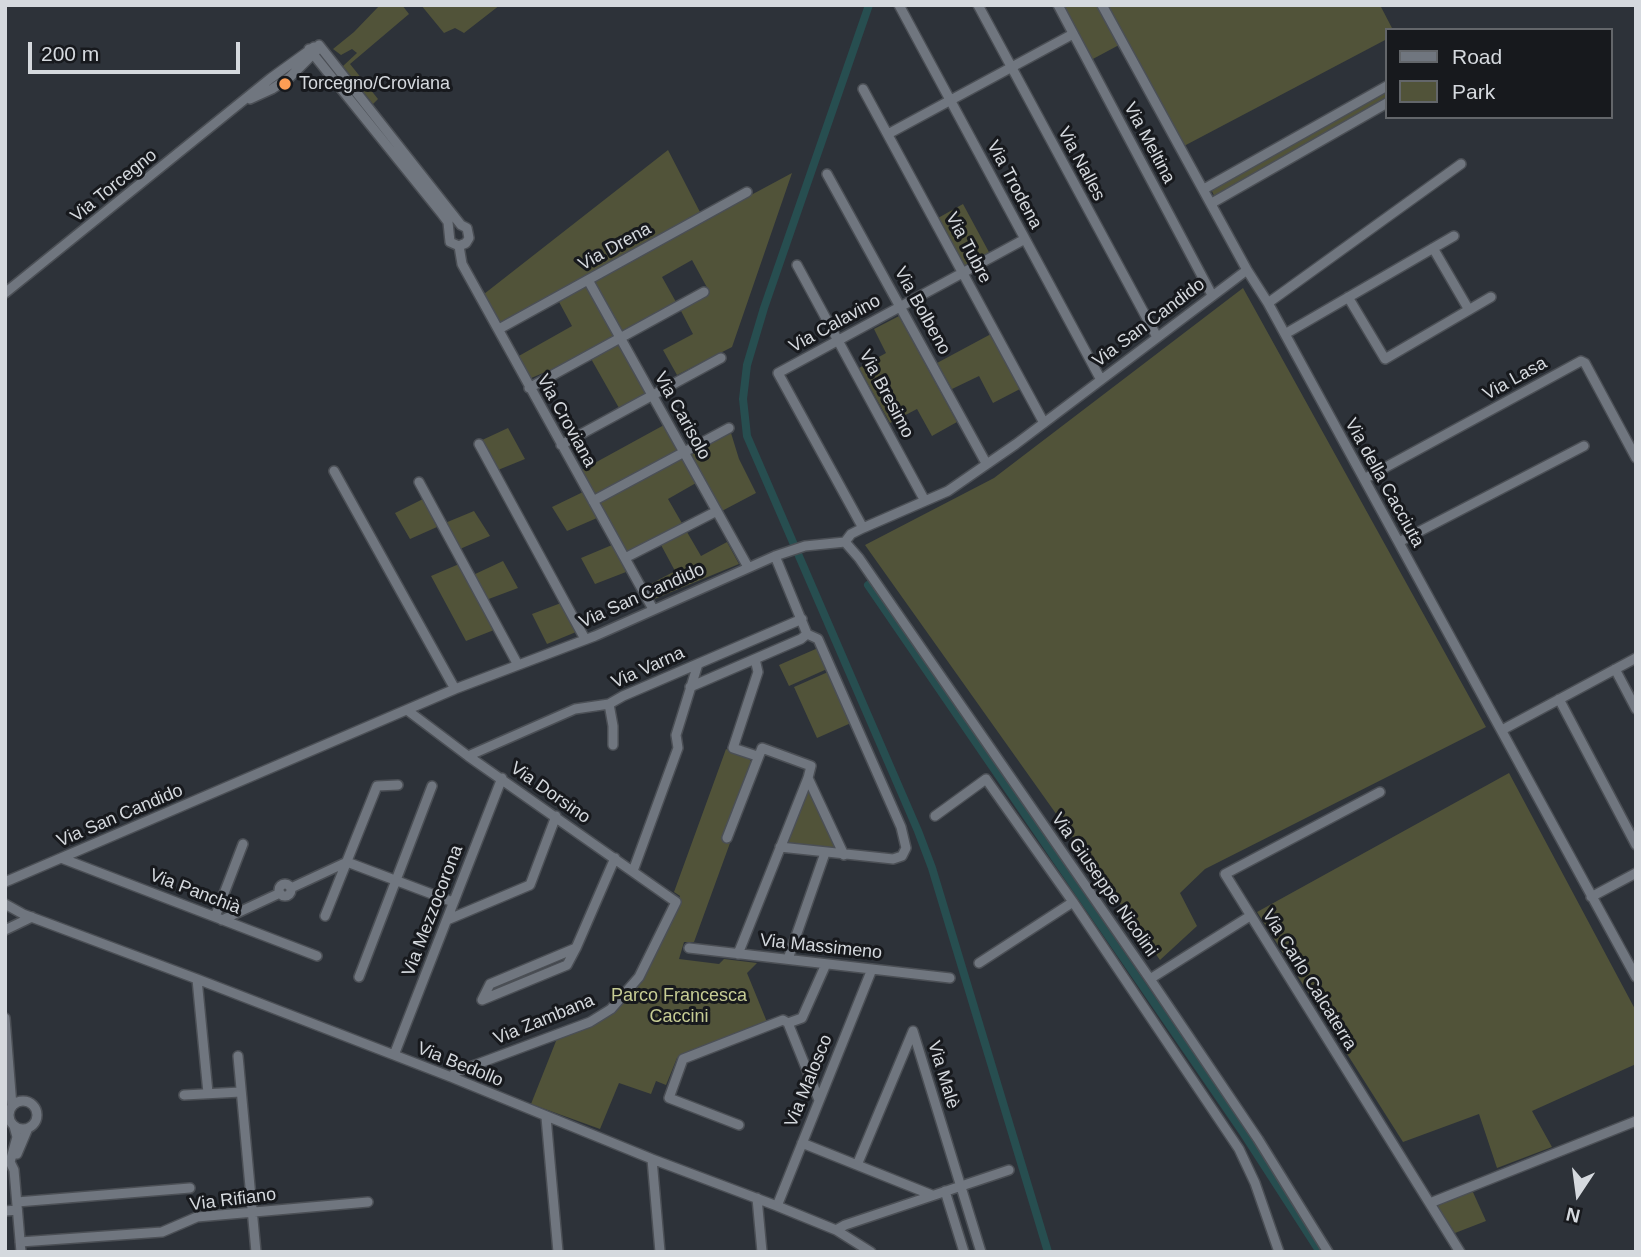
<!DOCTYPE html>
<meta charset="utf-8">
<style>
body{margin:0}
#map{position:relative;width:1641px;height:1257px;overflow:hidden;background:#2d3239;font-family:Helvetica,sans-serif}
canvas{display:block}
.frame{position:absolute;inset:0;border:7px solid #d5d9de;pointer-events:none}
.legend{position:absolute;left:1385px;top:28px;width:228px;height:91px;box-sizing:border-box;background:#17191d;border:2px solid #63666a;margin:0;padding:9px 12px;list-style:none;font-size:21px;color:#d5d9de}
.legend li{display:flex;align-items:center;gap:14px;height:35px}
.legend b{width:35px;border:2px solid #63666a}
.north{position:absolute;left:1543px;top:1159px;width:70px;height:70px;-webkit-text-stroke:5px #17191d;paint-order:stroke;rotate:193deg;font-size:19px;font-weight:700;line-height:28px;text-align:center;color:#d5d9de}
.north::after{content:'';display:block;margin:auto;width:24px;height:32px;background:#d5d9de;clip-path:polygon(50% 0,100% 100%,50% 72%,0 100%)}
.scale{position:absolute;left:28px;top:42px;width:212px;height:32px;box-sizing:border-box;border:4px solid #d5d9de;border-top:0;padding-left:9px;font-size:21px;line-height:24px;white-space:nowrap;color:#d5d9de;-webkit-text-stroke:5px #17191d;paint-order:stroke}
</style>
<div id="map">
<canvas width="1641" height="1257"></canvas>
<div class="frame"></div>
<ul class="legend">
<li><b style="height:9px;background:#70767f"></b>Road</li>
<li><b style="height:19px;background:#515339"></b>Park</li>
</ul>
<div class="north">N</div>
<div class="scale">200 m</div>
</div>
<script>
const context = document.querySelector('canvas').getContext('2d');
context.lineJoin = 'round';
function fill(path, color) {
  context.fillStyle = color;
  context.fill(path, 'evenodd');
}
function shape(rows) {
  const path = new Path2D();
  for (const r of rows) {
    if (r.length === 3) {
      path.moveTo(r[0] + r[2], r[1]);
      path.arc(r[0], r[1], r[2], 0, 2 * Math.PI);
      continue;
    }
    path.moveTo(r[0], r[1]);
    for (let i = 2; i < r.length; i += 2) path.lineTo(r[i], r[i + 1]);
  }
  return path;
}
function trace(path, color, width, dash) {
  context.strokeStyle = color;
  context.lineWidth = width;
  context.lineCap = dash ? 'butt' : 'round';
  context.setLineDash(dash || []);
  context.stroke(path);
}
function write(font, color, halo, rows, align = 'center') {
  context.font = font + ' Helvetica,sans-serif';
  context.lineWidth = 6;
  context.setLineDash([]);
  context.textBaseline = 'middle';
  context.strokeStyle = halo;
  context.fillStyle = color;
  for (const [text, x, y, turn = 0] of rows) {
    context.save();
    context.translate(x, y);
    context.rotate((+turn || 0) * Math.PI / 180);
    context.textAlign = isNaN(turn) ? turn : align;
    if (halo) context.strokeText(text, 0, 0);
    context.fillText(text, 0, 0);
    context.restore();
  }
}
fill(shape([
 [380,5,402,5,409,14,350,64,378,99,373,104,343,66,357,53,352,49,341,55,333,49,354,32],
 [421,5,500,5,464,33,455,28,444,33],
 [1062,5,1098,5,1119,45,1091,60],
 [1108,5,1380,5,1393,30,1387,30,1387,39,1184,146],
 [1387,90,1387,97,1215,198,1211,189],
 [668,150,701,214,499,323,484,294],
 [792,173,732,347,677,375,663,350,693,334,680,309,710,293,692,260,662,277,676,302,620,332,591,281],
 [963,204,990,254,964,267,938,218],
 [586,285,614,336,557,367,529,379,517,357,572,326,558,300],
 [1243,288,1486,727,1205,869,1180,893,1197,926,1160,960,865,545,994,478],
 [899,316,957,422,932,436,917,409,890,423,859,368,886,353,874,329],
 [991,334,1020,389,993,403,979,376,952,389,937,363],
 [617,342,647,393,619,408,590,357],
 [664,425,679,452,595,497,580,471],
 [508,428,525,459,498,470,480,441],
 [731,433,739,459,756,493,720,512,690,454],
 [682,459,696,483,668,499,683,525,626,554,598,503],
 [583,492,597,518,567,531,552,507],
 [423,499,437,527,410,539,395,513],
 [474,511,490,536,460,549,445,523],
 [687,532,701,556,727,542,739,564,652,600,645,587,675,571,661,545],
 [612,545,626,572,595,584,581,558],
 [503,561,518,588,486,600,473,575],
 [459,564,494,630,466,641,431,576],
 [561,603,576,632,547,644,532,614],
 [818,648,827,669,789,686,779,665],
 [828,672,851,723,817,738,794,687],
 [726,749,747,757,752,762,725,841,730,843,694,942,684,942,679,959,719,964,724,959,757,963,747,973,767,1022,677,1058,666,1085,656,1081,651,1094,619,1083,600,1129,531,1104,558,1036,591,1025,654,956,680,896,674,892],
 [1509,773,1636,1011,1636,1064,1532,1111,1552,1147,1497,1168,1479,1114,1403,1142,1257,912],
 [808,786,837,851,786,844],
 [1472,1190,1486,1221,1455,1233,1436,1205]
]), '#515339');
trace(shape([
 [869,5,764,308,747,365,743,399,747,436,918,831,932,868,1048,1252],
 [868,585,1244,1134,1320,1252]
]), '#274e50', 8);
const street = shape([
 [899,5,1101,380],
 [978,5,1157,337],
 [1058,5,1212,295],
 [1102,5,1247,270,1268,303,1636,977],
 [309,49,442,214,448,222,450,242,459,246,466,243,469,238,467,228,461,225,319,45],
 [863,89,1044,423],
 [250,99,272,89,290,77,317,50],
 [888,134,1073,34],
 [827,174,986,463],
 [1204,189,1387,86],
 [1212,203,1387,103],
 [459,246,462,264,653,609],
 [1433,248,1469,310],
 [797,265,925,501],
 [588,280,748,567],
 [5,293,271,78,314,47],
 [1348,297,1385,359,1491,297],
 [1268,303,1461,164],
 [499,329,747,192],
 [1285,334,1454,236],
 [529,388,704,292],
 [479,444,585,639],
 [561,445,721,358],
 [334,471,455,689],
 [1364,479,1581,361,1585,363,1636,458],
 [419,482,518,665],
 [593,501,729,428],
 [863,528,778,373,1025,239],
 [845,542,859,558,1150,979,1258,1139,1328,1252],
 [1399,542,1584,446],
 [625,558,717,511],
 [755,659,758,672,733,748,757,756],
 [1615,669,1636,709],
 [690,687,801,639,807,634,775,556],
 [1559,699,1636,845],
 [609,704,613,726,613,745],
 [407,710,468,756,676,902,639,977,611,1009,590,1022,456,1072,451,1077],
 [1502,730,1636,658],
 [468,756,575,709,609,704,623,696,802,619],
 [808,778,844,855],
 [1380,792,1225,874,1460,1252],
 [935,816,986,779,1073,902,1239,1149,1255,1183,1279,1252],
 [727,838,762,748,811,766,808,778,738,954],
 [780,847,893,859,902,856,906,848,901,827,818,639,807,634],
 [61,858,317,956],
 [633,871,678,748,676,735,698,664],
 [5,882,455,689,595,636,775,556,805,546,845,542,851,534,863,528,948,491,1016,444,1247,270],
 [285,890,6],
 [291,888,347,862,453,902],
 [1591,897,1636,873],
 [5,904,23,914,197,979,451,1077,652,1159,777,1206,836,1230,871,1252],
 [325,916,377,786,398,785],
 [215,917,243,844],
 [222,920,280,893],
 [447,920,530,885,556,816],
 [5,930,32,917],
 [576,948,490,984,482,1000,567,965,576,948,615,858],
 [689,948,950,978],
 [788,959,825,853],
 [979,963,1073,902],
 [359,977,432,786],
 [197,979,208,1093],
 [1150,979,1250,916],
 [5,1018,12,1106],
 [788,1023,819,1100],
 [788,1023,802,1018,826,964],
 [394,1055,502,778],
 [238,1056,256,1252],
 [184,1095,241,1092],
 [23,1115,14],
 [546,1117,558,1252],
 [739,1125,669,1098,683,1059,783,1020,788,1023],
 [14,1126,17,1137,10,1162,14,1170,21,1252],
 [802,1143,932,1195],
 [17,1154,28,1128],
 [652,1159,660,1252],
 [857,1165,913,1031,981,1252],
 [945,1191,964,1252],
 [757,1198,762,1252],
 [17,1202,190,1188],
 [1430,1203,1636,1121],
 [777,1206,872,969],
 [5,1211,17,1210],
 [836,1230,845,1225,1009,1170],
 [20,1242,162,1232,197,1217,368,1202]
]);
trace(street, '#4b4f55', 12);
trace(street, '#70767f', 9);
for (const [x, y, r, color] of [
 [285,84,7,"#fd9d55"]
]) {
  const dot = new Path2D();
  dot.arc(x, y, r, 0, 2 * Math.PI);
  context.fillStyle = color;
  context.fill(dot);
  trace(dot, '#17191d', 2.5);
}
write('18px', '#d5d9de', '#17191d', [
 ["Torcegno/Croviana",299,84]
], 'left');
write('18px', '#d5d9de', '#17191d', [
 ["Via Meltina",1149,143,62],
 ["Via Nalles",1081,164,62],
 ["Via Trodena",1014,185,62],
 ["Via Torcegno",114,186,-39],
 ["Via Drena",615,247,-29],
 ["Via Tubre",968,248,62],
 ["Via Bolbeno",922,311,61],
 ["Via San Candido",1149,323,-37],
 ["Via Calavino",835,324,-29],
 ["Via Lasa",1515,379,-29],
 ["Via Bresimo",886,394,62],
 ["Via Carisolo",682,416,61],
 ["Via Croviana",566,421,61],
 ["Via della Cacciuta",1384,483,61],
 ["Via San Candido",642,596,-24],
 ["Via Varna",648,668,-24],
 ["Via Dorsino",550,793,35],
 ["Via San Candido",120,816,-23],
 ["Via Giuseppe Nicolini",1104,885,55],
 ["Via Panchià",195,892,21],
 ["Via Mezzocorona",433,911,-69],
 ["Via Massimeno",821,947,6],
 ["Via Carlo Calcaterra",1309,980,58],
 ["Via Zambana",544,1020,-22],
 ["Via Bedollo",460,1065,22],
 ["Via Malè",943,1075,73],
 ["Via Malosco",809,1081,-68],
 ["Via Rifiano",233,1200,-7]
]);
write('18px', '#c6cc94', '#17191d', [
 ["Parco Francesca",679,996],
 ["Caccini",679,1017]
]);
</script>
